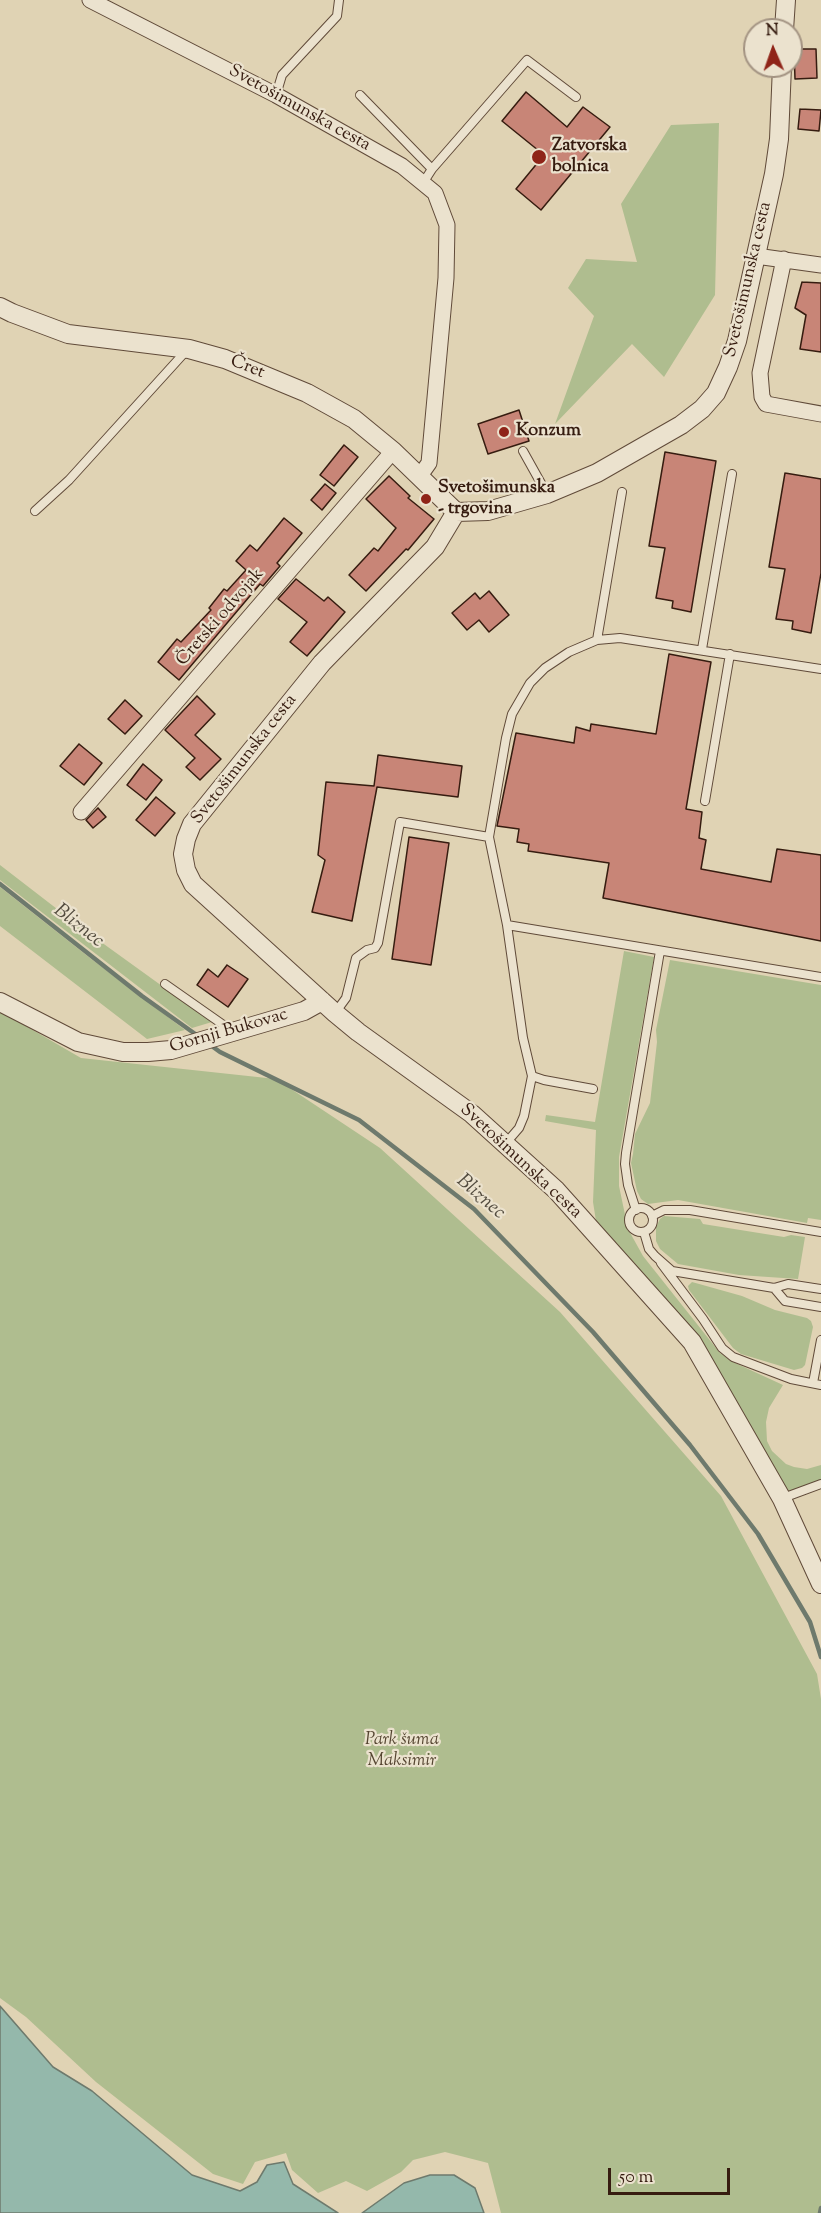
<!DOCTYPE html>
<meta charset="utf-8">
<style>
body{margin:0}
#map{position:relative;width:821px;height:2213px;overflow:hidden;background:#e0d3b4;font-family:"Sorts Mill Goudy",serif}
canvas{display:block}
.north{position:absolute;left:743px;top:18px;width:60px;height:60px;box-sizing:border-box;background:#ebe2ce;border:2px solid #a39382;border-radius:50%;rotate:358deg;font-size:16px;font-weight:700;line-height:24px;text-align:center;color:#361c10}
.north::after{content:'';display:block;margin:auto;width:21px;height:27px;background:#8f2418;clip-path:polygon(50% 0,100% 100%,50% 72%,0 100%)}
.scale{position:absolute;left:608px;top:2168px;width:122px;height:27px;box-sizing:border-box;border:3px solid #361c10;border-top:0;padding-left:8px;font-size:18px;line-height:21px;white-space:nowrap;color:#361c10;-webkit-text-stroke:4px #ebe2ce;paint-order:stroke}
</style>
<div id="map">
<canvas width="821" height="2213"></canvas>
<div class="north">N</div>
<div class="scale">50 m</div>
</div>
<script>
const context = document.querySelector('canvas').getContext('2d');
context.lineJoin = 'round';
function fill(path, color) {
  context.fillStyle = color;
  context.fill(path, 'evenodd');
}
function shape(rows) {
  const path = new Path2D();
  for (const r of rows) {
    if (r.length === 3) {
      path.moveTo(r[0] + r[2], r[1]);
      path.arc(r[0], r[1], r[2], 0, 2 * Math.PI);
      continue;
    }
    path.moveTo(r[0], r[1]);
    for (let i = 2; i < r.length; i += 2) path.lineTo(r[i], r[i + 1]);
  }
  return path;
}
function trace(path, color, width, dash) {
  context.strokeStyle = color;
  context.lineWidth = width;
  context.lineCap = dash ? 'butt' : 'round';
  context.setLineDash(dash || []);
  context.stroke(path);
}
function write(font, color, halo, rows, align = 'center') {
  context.font = font + ' "Sorts Mill Goudy",serif';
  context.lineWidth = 4.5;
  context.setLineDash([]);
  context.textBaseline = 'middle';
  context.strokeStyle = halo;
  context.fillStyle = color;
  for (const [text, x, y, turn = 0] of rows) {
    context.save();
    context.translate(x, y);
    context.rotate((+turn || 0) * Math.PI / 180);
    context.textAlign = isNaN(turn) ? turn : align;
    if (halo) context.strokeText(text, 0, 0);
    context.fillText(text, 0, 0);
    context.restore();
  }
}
fill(shape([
 [719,123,715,295,664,377,632,344,555,424,594,316,568,288,586,259,637,262,621,204,671,125],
 [0,865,83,929,212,1022,192,1028,0,880],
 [0,887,90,958,185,1030,147,1039,0,926],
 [624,951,654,957,619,1157,619,1186,628,1229,643,1256,720,1353,733,1362,783,1385,769,1408,766,1422,767,1441,772,1451,786,1464,794,1467,807,1469,821,1465,821,1483,788,1495,694,1338,596,1221,593,1202,596,1130,545,1121,546,1115,595,1122],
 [670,960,821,985,821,1220,808,1218,807,1223,678,1200,648,1204,641,1199,637,1191,631,1163,633,1154,635,1134,650,1103,657,1042,656,1030],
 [0,1011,81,1058,276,1079,380,1148,560,1312,721,1496,817,1674,821,1699,821,2213,501,2213,488,2163,445,2152,413,2160,401,2172,367,2191,346,2181,318,2193,292,2170,286,2153,255,2162,243,2184,213,2174,96,2082,26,2017,0,1998],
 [664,1216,700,1219,703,1224,784,1237,791,1235,805,1237,798,1279,739,1275,678,1264,660,1249,656,1241,656,1227,660,1219],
 [692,1282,742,1296,775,1310,807,1318,811,1321,813,1327,805,1365,802,1368,794,1370,741,1354,733,1348,689,1290,688,1286]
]), '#afbd8f');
const water = shape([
 [0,2006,53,2067,92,2091,192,2175,240,2191,257,2182,267,2165,284,2162,293,2184,338,2213,0,2213,0,2006],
 [430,2175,454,2175,475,2188,484,2213,362,2213,404,2183,430,2175]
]);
fill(water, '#94b8ab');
trace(water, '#6e7a6d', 1.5);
trace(shape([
 [0,884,142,996,198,1036],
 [209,1044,220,1052,359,1120,474,1209,593,1332,690,1445,758,1534,810,1622,821,1657],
 [820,2213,821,2208]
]), '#6e7a6d', 4.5);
const building = shape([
 [794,49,816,49,817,78,795,79,794,49],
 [526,92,567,127,583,107,610,127,541,210,516,189,544,155,502,121,526,92],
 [800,109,821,110,819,131,798,129,800,109],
 [802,282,821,283,821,352,800,349,806,315,795,308,802,282],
 [519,410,529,441,488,454,478,424,519,410],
 [344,445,358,457,334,486,320,475,344,445],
 [665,452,716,461,691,612,672,608,673,601,656,598,665,548,649,546,665,452],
 [785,473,821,479,821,573,811,633,792,629,793,621,776,619,785,569,769,567,785,473],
 [389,476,410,496,408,498,434,519,408,550,406,549,366,591,349,575,374,548,378,551,396,528,366,499,389,476],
 [325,484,336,493,322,510,311,500,325,484],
 [284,518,302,533,277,563,280,566,263,586,260,584,179,680,158,662,177,639,181,642,211,610,209,608,224,589,227,591,246,570,236,561,250,545,257,551,284,518],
 [296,579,324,601,328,597,345,612,307,656,290,642,307,622,278,599,296,579],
 [489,591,509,615,489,632,479,620,467,630,452,613,475,593,480,599,489,591],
 [669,654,711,662,686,809,702,812,699,838,706,840,701,869,771,882,777,849,821,855,821,941,603,898,609,863,528,851,529,844,517,842,519,829,497,826,516,733,574,743,576,727,590,731,591,724,656,734,669,654],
 [197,696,215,714,195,735,221,759,200,780,186,767,195,758,165,730,197,696],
 [125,700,142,716,125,734,108,719,125,700],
 [79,744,102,763,84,785,60,766,79,744],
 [378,755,462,766,458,797,377,787,352,921,312,912,325,860,318,855,326,782,374,786,378,755],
 [143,764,162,780,146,800,127,785,143,764],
 [156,797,175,813,155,836,136,820,156,797],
 [98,808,106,817,93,828,86,820,98,808],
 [409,837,449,843,431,965,392,959,409,837],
 [227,965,248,979,228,1007,197,985,208,969,218,977,227,965]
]);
fill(building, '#c88577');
trace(building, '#361c10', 1.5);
const service = shape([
 [276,95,282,75,337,16,339,0],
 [360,95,432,169,423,183],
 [432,169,527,60,576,97],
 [523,451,547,494],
 [35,511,69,480,186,351],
 [597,640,622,492],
 [702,649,732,474],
 [821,669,620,638,597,640,569,652,545,668,530,683,512,714,506,738,489,837,507,925,821,977],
 [705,801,730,654],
 [507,925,523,1038,532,1076,544,1080,593,1089],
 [165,984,232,1031],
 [335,1013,346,998,356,958,367,950,375,948,378,943,400,822,489,837],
 [506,1143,519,1128,524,1116,532,1076],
 [641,1220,12],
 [636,1210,628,1185,625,1164,626,1153,660,951],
 [652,1216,664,1210,690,1210,821,1232],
 [644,1232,649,1249,655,1256,672,1271,774,1288,788,1284,821,1289],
 [661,1263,703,1319,722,1348,733,1357,791,1379,821,1385],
 [774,1288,785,1301,821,1307],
 [813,1383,821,1340],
 [783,1498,821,1484]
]);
const minor = shape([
 [90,0,276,95,402,166,435,193,447,225,446,278,429,463,419,477],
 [756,256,821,265],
 [784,259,760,373,762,397,766,404,821,414],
 [81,812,393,451]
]);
const tertiary = shape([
 [784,30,786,0],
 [0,307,12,313,68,334,189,349,225,359,307,393,354,419,393,451,456,512],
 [456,512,435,547,322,663,192,824,186,839,183,854,186,870,193,884,335,1013,358,1032,472,1114,556,1190,582,1219,692,1342,782,1499,821,1584],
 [456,512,488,511,547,494,597,473,681,425,702,409,716,393,728,367,737,341,774,174,779,139,782,66],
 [0,1002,78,1042,123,1052,148,1052,171,1050,304,1011,322,1001]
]);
trace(service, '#604a39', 10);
trace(minor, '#604a39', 17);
trace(tertiary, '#604a39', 20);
trace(service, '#ebe2ce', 8);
trace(minor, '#ebe2ce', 15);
trace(tertiary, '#ebe2ce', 18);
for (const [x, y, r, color] of [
 [539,157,8,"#8f2418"],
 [504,432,6,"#8f2418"],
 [426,499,6,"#8f2418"]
]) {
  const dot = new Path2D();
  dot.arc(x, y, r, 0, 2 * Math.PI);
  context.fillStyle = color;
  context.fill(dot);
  trace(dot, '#ebe2ce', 2);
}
write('18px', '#361c10', '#ebe2ce', [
 ["Svetošimunska cesta",299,109,29],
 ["Svetošimunska cesta",749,280,-77],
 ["Čret",247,368,22],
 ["Čretski odvojak",221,618,-49],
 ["Svetošimunska cesta",245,760,-52],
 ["Gornji Bukovac",229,1032,-16],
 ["Svetošimunska cesta",520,1162,43]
]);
write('bold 18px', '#361c10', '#ebe2ce', [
 ["Zatvorska",552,147],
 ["bolnica",552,168],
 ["Konzum",516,432],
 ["Svetošimunska",438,489],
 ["- trgovina",438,510]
], 'left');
write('italic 18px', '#544430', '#ebe2ce', [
 ["Park šuma",402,1741],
 ["Maksimir",402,1762]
]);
write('italic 20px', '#524b3e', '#ebe2ce', [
 ["Bliznec",78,927,38],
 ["Bliznec",480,1198,41]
]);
</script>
